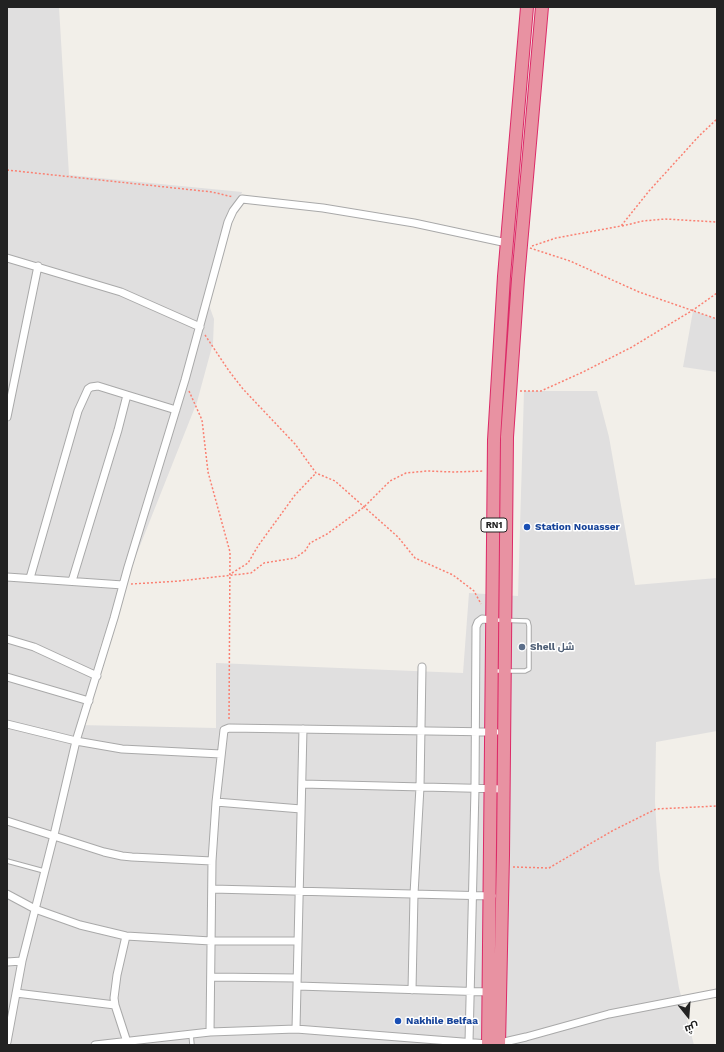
<!DOCTYPE html>
<meta charset="utf-8">
<style>
body{margin:0}
#map{position:relative;width:724px;height:1052px;overflow:hidden;background:#f2efe9;font-family:"Work Sans",Cairo,sans-serif}
canvas{display:block}
.frame{position:absolute;inset:0;border:8px solid #222;pointer-events:none}
.north{position:absolute;left:668px;top:996px;width:40px;height:40px;-webkit-text-stroke:3px #fff;paint-order:stroke;rotate:163deg;font-size:11px;font-weight:700;line-height:16px;text-align:center;color:#222}
.north::after{content:'';display:block;margin:auto;width:14px;height:18px;background:#222;clip-path:polygon(50% 0,100% 100%,50% 72%,0 100%)}
</style>
<div id="map">
<canvas width="724" height="1052"></canvas>
<div class="frame"></div>
<div class="north">ش</div>
</div>
<script>
const context = document.querySelector('canvas').getContext('2d');
context.lineJoin = 'round';
function fill(path, color) {
  context.fillStyle = color;
  context.fill(path, 'evenodd');
}
function shape(rows) {
  const path = new Path2D();
  for (const r of rows) {
    path.moveTo(r[0], r[1]);
    for (let i = 2; i < r.length; i += 2) path.lineTo(r[i], r[i + 1]);
  }
  return path;
}
function trace(path, color, width, dash) {
  context.strokeStyle = color;
  context.lineWidth = width;
  context.lineCap = dash ? 'butt' : 'round';
  context.setLineDash(dash || []);
  context.stroke(path);
}
function write(font, color, halo, rows, align = 'center') {
  context.font = font + ' "Work Sans",Cairo,sans-serif';
  context.lineWidth = 3;
  context.setLineDash([]);
  context.textBaseline = 'middle';
  context.strokeStyle = halo;
  context.fillStyle = color;
  for (const [text, x, y, turn = 0] of rows) {
    context.save();
    context.translate(x, y);
    context.rotate((+turn || 0) * Math.PI / 180);
    context.textAlign = isNaN(turn) ? turn : align;
    if (halo) context.strokeText(text, 0, 0);
    context.fillText(text, 0, 0);
    context.restore();
  }
}
fill(shape([
 [7,7,59,7,69,175,242,192,217,262,207,282,206,297,214,319,213,343,197,402,101,644,79,725,216,728,216,663,463,673,469,593,518,596,524,391,597,391,609,437,635,585,717,578,717,731,656,742,655,802,659,869,679,988,694,1045,7,1045],
 [693,311,717,319,717,372,683,367]
]), '#e0dfdf');
const lane = shape([
 [493,671,525,671,529,669,529,626,528,622,527,621,494,620],
 [7,861,44,871],
 [191,1034,192,1045]
]);
const street = shape([
 [7,258,121,292,200,327],
 [127,395,176,410],
 [7,417,38,266],
 [7,577,123,585],
 [30,578,78,411,88,389,91,387,98,386,127,395,118,430,72,581],
 [7,639,34,647,97,676],
 [7,677,89,701],
 [7,724,76,741,122,749,221,754],
 [302,784,504,789],
 [216,802,301,809],
 [7,821,104,852,122,856,132,857,212,861],
 [212,889,492,896],
 [7,894,35,909,80,925,126,936,211,941,298,941],
 [126,936,117,975,114,998,115,1005,127,1042],
 [7,962,22,961],
 [211,977,297,978],
 [297,986,489,992],
 [412,990,414,894,420,787,422,667],
 [16,993,115,1005],
 [296,1029,303,729],
 [210,1032,212,861,216,802,224,730,229,728,495,732],
 [7,1042,22,961,54,835,76,741,114,618,128,567,185,380,221,248,228,222,233,211,242,199,323,208,414,223,507,243],
 [469,1042,475,788,476,627,478,622,482,619,493,620],
 [95,1045,210,1032,296,1029,488,1044,500,1043,526,1037,609,1014,717,993]
]);
const highway = shape([
 [488,1045,494,440,504,276,527,7],
 [499,1045,503,855,507,437,518,279,542,7]
]);
trace(lane, '#a9a9a9', 5.5);
trace(street, '#a9a9a9', 9);
trace(highway, '#dc2a67', 14);
trace(shape([
 [7,170,212,192,233,197],
 [622,226,643,221,665,219,717,222],
 [532,246,556,238,621,226,649,191,699,136,717,119],
 [530,248,570,261,639,292,717,319],
 [205,335,229,371,243,389,295,444,316,473,335,481,398,537,415,558,453,575,474,591,481,604],
 [189,391,202,420,208,472,230,552,229,721],
 [520,391,541,391,583,372,632,347,693,310,717,293],
 [232,573,248,563,258,546,295,495,316,473],
 [131,584,179,581,251,573,264,563,295,558,305,551,310,543,327,534,364,507,390,481,406,473,427,471,454,472,484,471],
 [513,867,549,868,612,831,656,809,717,806]
]), '#fa8072', 1.5, [2, 2]);
trace(lane, '#fff', 3.5);
trace(street, '#fff', 7);
trace(highway, '#e892a2', 12);
for (const [x, y, r, color] of [
 [527,527,4,"#1a4fb4"],
 [522,647,4,"#5c6f8a"],
 [398,1021,4,"#1a4fb4"]
]) {
  const dot = new Path2D();
  dot.arc(x, y, r, 0, 2 * Math.PI);
  context.fillStyle = color;
  context.fill(dot);
  trace(dot, '#fff', 1.5);
}
for (const [x, y, w] of [
 [494,525,26]
]) {
  const box = new Path2D();
  box.roundRect(x - w / 2, y - 7, w, 14, 3);
  context.fillStyle = '#fff';
  context.fill(box);
  trace(box, '#222', 1);
}
write('bold 9px', '#222', null, [
 ["RN1",494,525]
]);
write('bold 10px', '#164399', '#fff', [
 ["Station Nouasser",535,527],
 ["Nakhile Belfaa",406,1021]
], 'left');
write('bold 10px', '#4e5e75', '#fff', [
 ["Shell شل",530,647]
], 'left');
</script>
